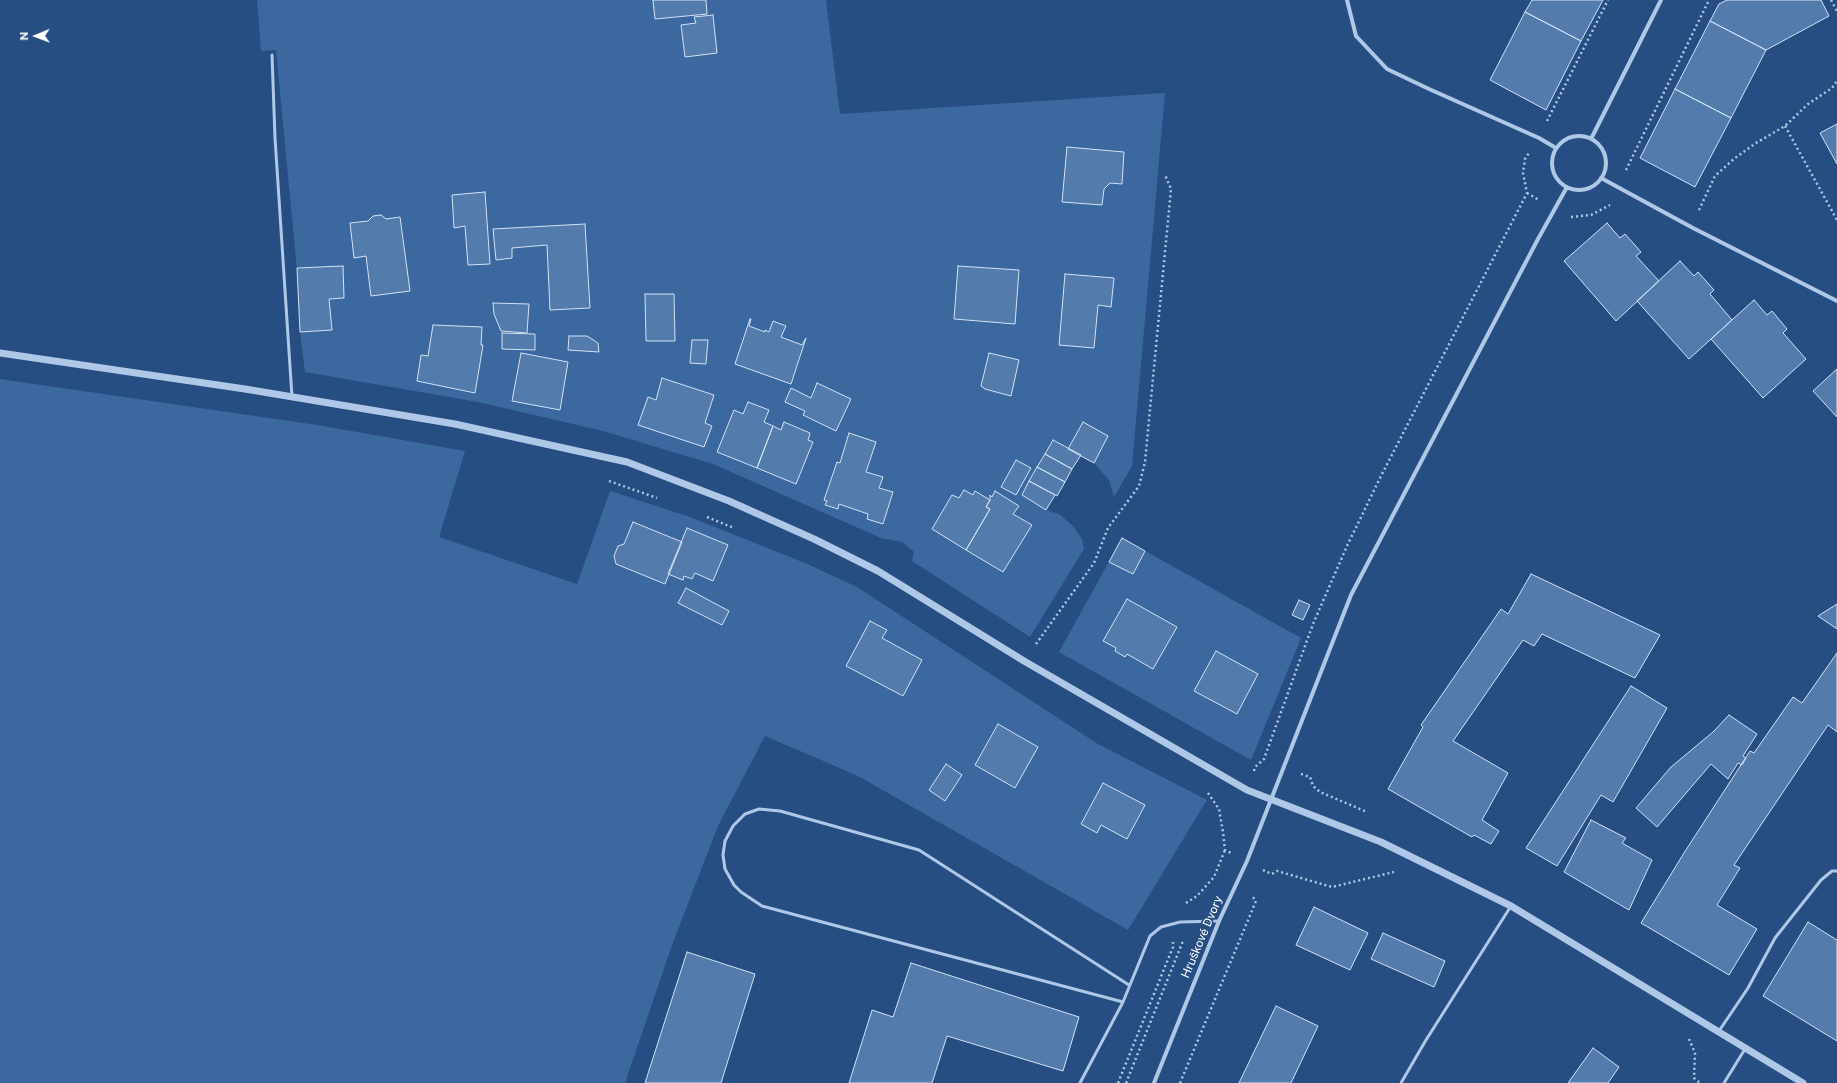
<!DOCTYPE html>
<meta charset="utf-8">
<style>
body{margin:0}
#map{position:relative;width:1837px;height:1083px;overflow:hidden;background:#274e82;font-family:"Public Sans",sans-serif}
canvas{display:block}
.north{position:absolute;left:16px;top:16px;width:40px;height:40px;-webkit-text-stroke:3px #274e82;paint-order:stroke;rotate:269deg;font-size:11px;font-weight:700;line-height:16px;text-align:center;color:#fff}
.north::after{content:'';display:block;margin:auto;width:14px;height:18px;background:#fff;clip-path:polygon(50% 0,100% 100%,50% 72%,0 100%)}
</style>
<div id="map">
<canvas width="1837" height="1083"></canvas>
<div class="north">N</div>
</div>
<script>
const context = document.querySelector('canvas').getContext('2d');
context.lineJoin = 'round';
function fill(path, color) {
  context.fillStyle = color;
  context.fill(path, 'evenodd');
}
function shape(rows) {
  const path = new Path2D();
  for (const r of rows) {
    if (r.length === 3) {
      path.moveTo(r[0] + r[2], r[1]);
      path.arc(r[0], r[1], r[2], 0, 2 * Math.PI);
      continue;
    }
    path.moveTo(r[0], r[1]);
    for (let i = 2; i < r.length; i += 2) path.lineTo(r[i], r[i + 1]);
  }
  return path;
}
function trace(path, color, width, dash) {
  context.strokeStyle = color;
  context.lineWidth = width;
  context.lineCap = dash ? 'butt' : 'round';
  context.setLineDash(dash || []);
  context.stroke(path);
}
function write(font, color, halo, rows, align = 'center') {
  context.font = font + ' "Public Sans",sans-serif';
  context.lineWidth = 3.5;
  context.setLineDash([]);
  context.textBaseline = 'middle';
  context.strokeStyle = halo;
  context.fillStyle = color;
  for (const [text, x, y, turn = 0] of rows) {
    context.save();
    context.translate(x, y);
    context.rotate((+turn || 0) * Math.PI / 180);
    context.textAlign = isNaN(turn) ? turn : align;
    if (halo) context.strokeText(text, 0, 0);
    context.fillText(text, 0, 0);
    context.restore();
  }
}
fill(shape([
 [257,0,826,0,840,114,1165,93,1132,466,1114,497,1109,480,1094,463,1052,441,1022,495,1046,510,1059,514,1073,526,1082,539,1084,549,1030,637,912,561,914,552,902,542,881,538,713,464,603,431,478,402,305,372,300,332,297,270,276,50,261,51],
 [0,379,317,425,465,451,439,537,577,584,610,491,690,517,805,563,857,587,1098,744,1207,800,1128,930,858,776,765,736,718,826,672,945,625,1083,0,1083],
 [1122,538,1301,638,1251,760,1059,652]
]), '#3b689f');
const building = shape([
 [653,0,706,0,707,14,655,19,653,0],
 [1532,0,1603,0,1581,41,1525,12,1532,0],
 [1727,0,1821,0,1829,16,1766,50,1710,21,1719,4,1727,0],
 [1525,12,1581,41,1546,110,1490,80,1525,12],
 [713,15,717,53,685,57,681,25,696,23,694,17,713,15],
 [1710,21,1766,50,1731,118,1675,89,1710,21],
 [1675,89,1731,118,1695,187,1640,158,1675,89],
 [1837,124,1837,164,1820,133,1837,124],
 [1067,147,1124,152,1122,184,1110,183,1104,189,1102,205,1062,202,1067,147],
 [485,192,490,264,468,265,465,226,454,228,452,195,485,192],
 [381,215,386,219,400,217,410,291,371,296,366,256,354,258,350,223,368,221,373,216,381,215],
 [1607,223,1620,238,1625,234,1641,252,1636,256,1659,281,1616,321,1564,261,1607,223],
 [585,224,590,308,550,310,547,245,512,248,512,258,496,260,493,229,585,224],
 [1680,261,1694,276,1698,272,1714,290,1710,294,1732,320,1689,359,1637,301,1680,261],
 [343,266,344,298,329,299,332,330,300,332,297,268,343,266],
 [958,266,1019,270,1015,324,954,319,958,266],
 [1065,274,1114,278,1111,307,1098,305,1094,348,1059,345,1065,274],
 [645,294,674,294,675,341,646,341,645,294],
 [1754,300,1767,315,1772,311,1787,329,1783,333,1806,359,1763,398,1711,339,1754,300],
 [493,303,529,304,527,333,501,331,494,314,493,303],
 [750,319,751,319,749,326,765,332,765,330,769,332,773,321,786,326,781,337,802,345,806,338,791,384,735,364,750,319],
 [433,325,482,327,481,345,483,345,475,393,417,381,421,355,428,356,433,325],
 [502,333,535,334,535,350,502,349,502,333],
 [569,336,587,336,598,343,599,352,568,350,569,336],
 [692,340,708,340,706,364,690,363,692,340],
 [521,353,568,362,560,410,512,401,521,353],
 [989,353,1019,360,1011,396,985,389,981,386,989,353],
 [1837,369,1837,417,1813,391,1837,369],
 [662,378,714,395,705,423,712,426,704,447,638,425,648,397,656,400,662,378],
 [817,383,851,399,836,431,803,415,805,411,785,402,791,388,811,398,817,383],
 [748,402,769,410,764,422,773,426,757,468,717,452,734,410,743,414,748,402],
 [784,422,810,433,808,440,813,442,796,484,757,468,773,426,781,430,784,422],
 [1083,422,1108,436,1094,463,1068,449,1083,422],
 [849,433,876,442,866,472,883,477,879,488,893,492,883,524,867,519,868,514,839,504,838,509,825,505,827,501,824,500,837,462,840,463,849,433],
 [1053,440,1081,455,1072,469,1045,454,1053,440],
 [1045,454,1072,469,1065,482,1037,467,1045,454],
 [1016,460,1031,468,1016,495,1001,487,1016,460],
 [1037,467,1065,482,1057,496,1029,481,1037,467],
 [1029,481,1055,495,1046,510,1022,495,1029,481],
 [964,490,973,495,975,491,990,500,986,507,990,509,966,550,932,529,952,495,959,498,964,490],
 [995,491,1019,506,1013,514,1032,525,1003,572,966,550,990,509,986,507,990,500,990,495,992,497,995,491],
 [633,522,682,542,665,584,616,564,614,556,618,546,624,544,633,522],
 [687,528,728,545,713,581,695,573,692,579,684,576,683,580,668,574,687,528],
 [1122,538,1145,551,1133,574,1109,562,1122,538],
 [1531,574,1660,635,1635,678,1542,634,1534,646,1523,640,1453,741,1508,773,1482,820,1499,831,1491,844,1474,835,1472,837,1388,789,1423,727,1421,725,1501,609,1508,614,1531,574],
 [686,588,729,611,722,625,678,603,686,588],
 [1127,599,1177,627,1153,669,1127,654,1125,657,1115,651,1116,648,1103,641,1127,599],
 [1299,600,1310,605,1303,620,1292,615,1299,600],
 [1837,604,1837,629,1818,616,1837,604],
 [870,621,887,630,882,638,922,660,903,696,846,666,870,621],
 [1216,651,1258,674,1237,714,1194,691,1216,651],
 [1837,653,1837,732,1828,725,1734,865,1740,868,1717,905,1757,929,1729,975,1641,923,1684,853,1750,751,1754,753,1793,697,1802,703,1837,653],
 [1631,686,1667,708,1613,802,1601,795,1557,866,1526,848,1631,686],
 [1729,715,1757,734,1743,756,1746,758,1742,765,1738,763,1728,779,1711,764,1657,827,1636,808,1671,767,1713,732,1729,715],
 [998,724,1038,747,1015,788,975,765,998,724],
 [946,764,962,775,945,801,929,790,946,764],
 [1103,783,1145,805,1127,839,1101,825,1097,833,1081,824,1103,783],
 [1591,820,1626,838,1622,843,1652,860,1629,910,1564,872,1591,820],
 [1314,907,1368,933,1350,970,1296,945,1314,907],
 [1808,922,1837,940,1837,1041,1763,996,1808,922],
 [1383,933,1445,961,1434,987,1371,959,1383,933],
 [687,952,755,974,721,1083,645,1083,687,952],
 [911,963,1079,1017,1063,1071,947,1036,932,1083,849,1083,872,1010,893,1017,911,963],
 [1276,1006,1318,1026,1291,1083,1239,1083,1276,1006],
 [1593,1048,1619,1067,1608,1083,1568,1083,1593,1048]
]);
fill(building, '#537bac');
trace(building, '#d3e2f5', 1);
trace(shape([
 [1831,0,1837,11],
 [1547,121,1608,0],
 [1785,126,1837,220],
 [1626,170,1709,0],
 [1527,193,1539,200],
 [1699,210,1715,176,1735,158,1756,143,1785,126,1808,104,1832,88,1837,81],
 [1571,217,1591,215,1610,205],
 [609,481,657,498],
 [707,517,734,528],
 [1036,644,1094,563,1108,528,1139,486,1145,462,1171,189,1165,175],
 [1254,771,1255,767,1264,759,1313,624,1347,546,1381,476,1527,193,1523,173,1525,159,1529,153],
 [1301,774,1310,777,1313,786,1320,792,1367,812],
 [1208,793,1219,809,1223,832,1225,850,1231,853],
 [1263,870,1272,874,1277,871,1332,887,1394,872],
 [1186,903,1197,896,1214,877,1225,850],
 [1689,1039,1695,1053,1694,1078,1700,1083],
 [1118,1083,1173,947,1173,942],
 [1126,1083,1183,941],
 [1180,1083,1256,901,1252,896]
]), '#afc8e7', 2.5, [2, 3]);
trace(shape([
 [272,55,275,138,292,397],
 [1123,1002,762,906,741,892,734,885,725,869,723,855,725,841,733,826,745,814,759,809,780,811,919,850,1129,985],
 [1719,1031,1748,988,1775,938,1821,880,1832,871,1837,871],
 [1080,1083,1123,1002,1150,936,1161,927,1180,922,1219,921],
 [1401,1083,1426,1040,1511,906],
 [1724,1083,1745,1049]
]), '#afc8e7', 3);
trace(shape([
 [1347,0,1356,36,1387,69,1429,89,1539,138,1556,148],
 [1579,163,27],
 [1591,139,1661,0],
 [1601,178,1693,228,1837,301],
 [1154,1083,1219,921,1247,861,1351,595,1538,239,1567,187]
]), '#afc8e7', 4);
trace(shape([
 [0,353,245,389,455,424,627,462,729,501,814,539,878,571,1024,661,1247,790,1381,842,1511,906,1803,1083]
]), '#afc8e7', 7);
write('12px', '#fff', '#274e82', [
 ["Hruškové Dvory",1202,937,-67]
]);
</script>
